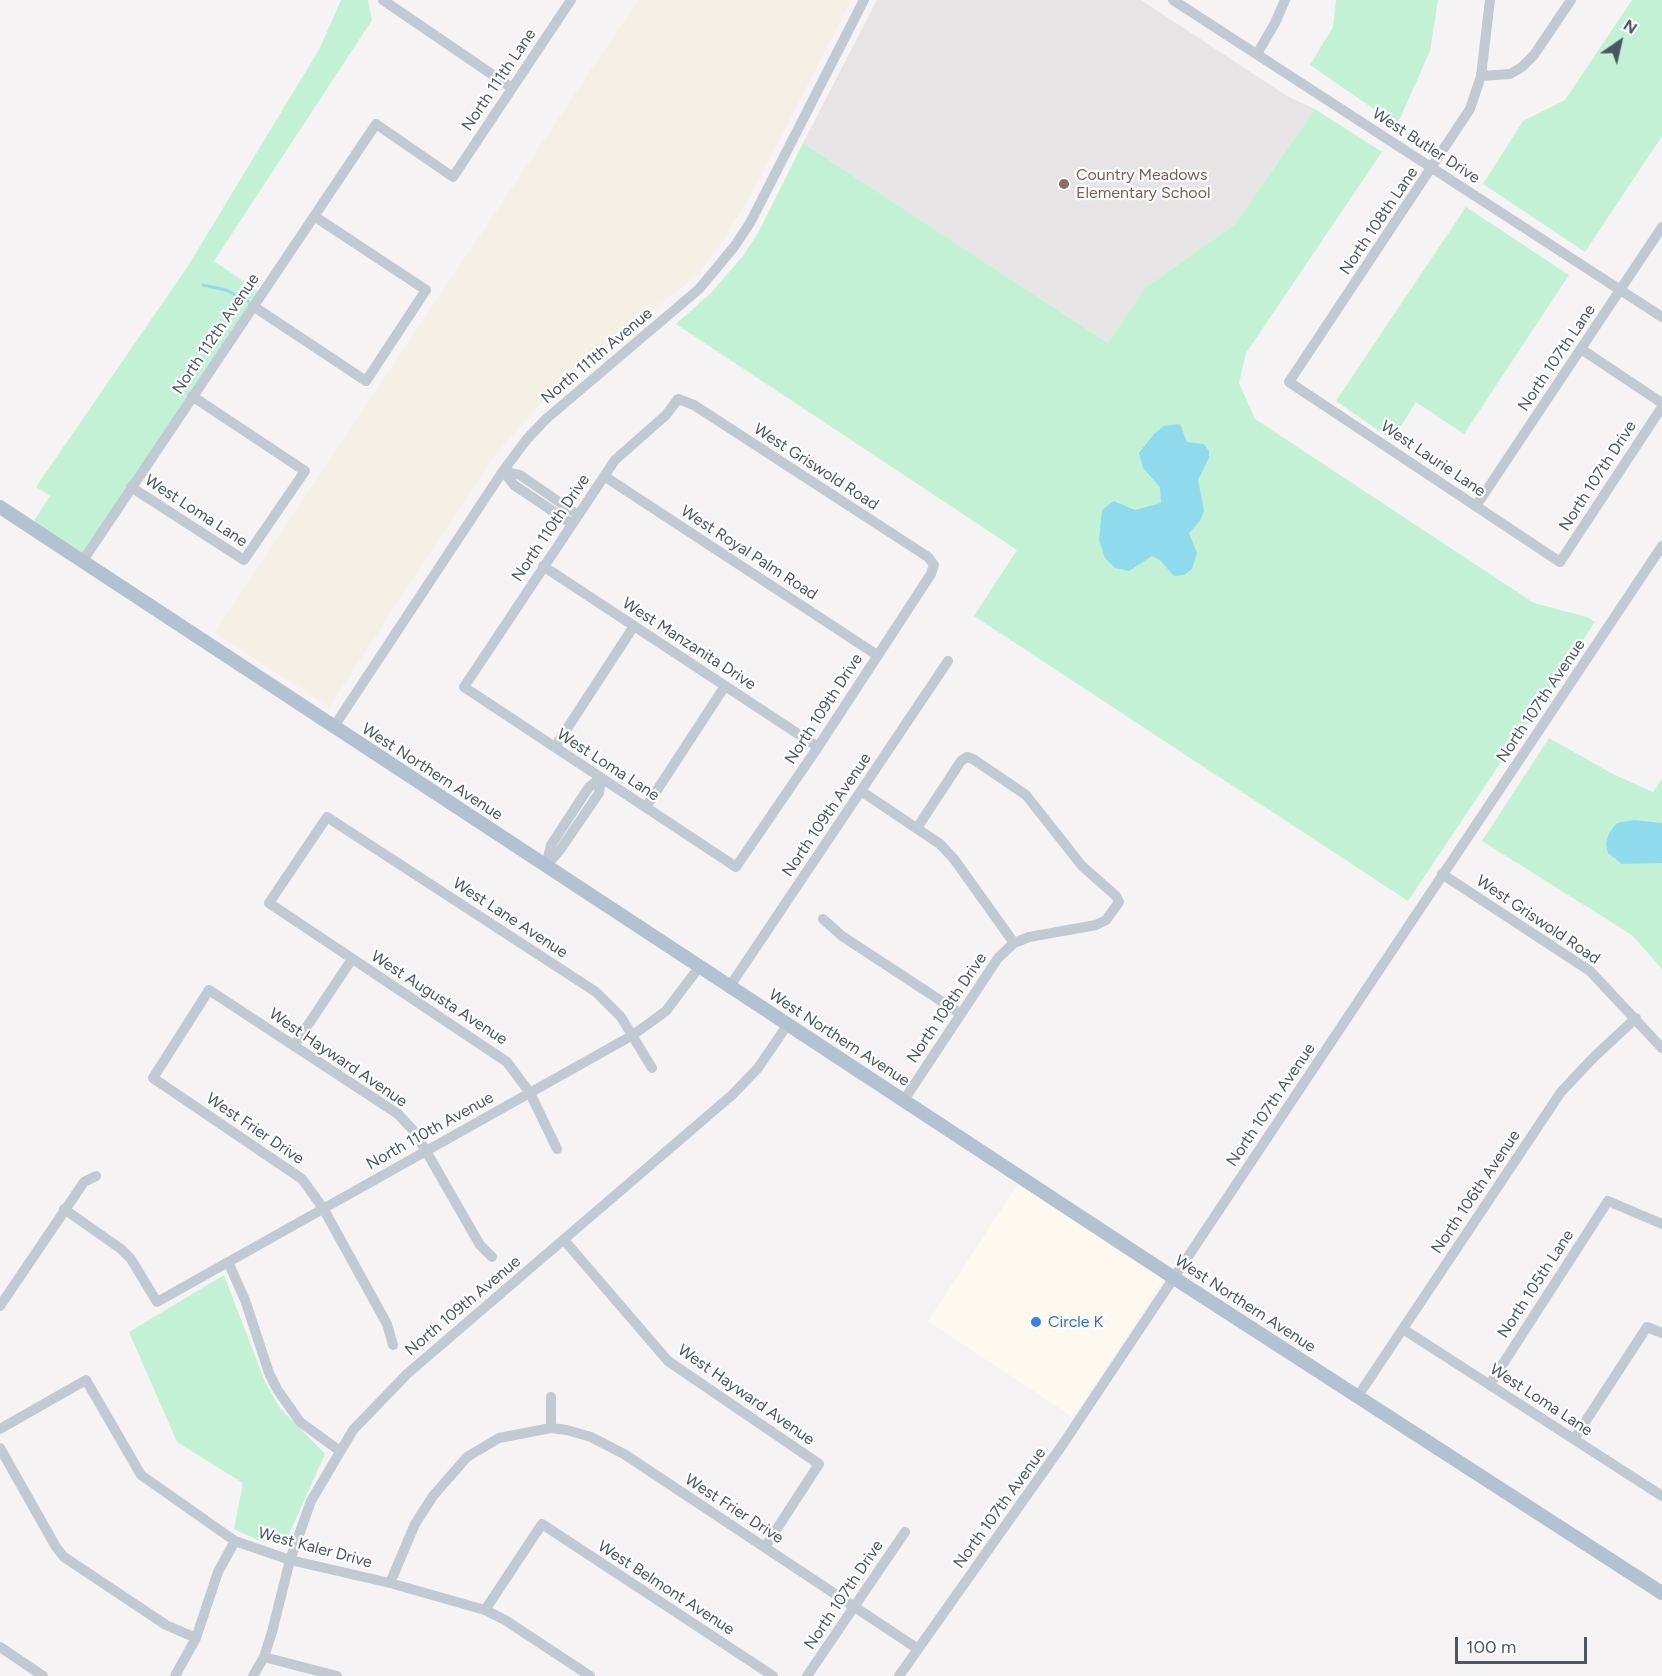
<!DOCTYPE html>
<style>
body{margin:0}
#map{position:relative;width:1662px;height:1676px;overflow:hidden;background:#f5f3f3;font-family:Figtree,sans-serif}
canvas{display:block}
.north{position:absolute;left:1590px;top:12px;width:60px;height:60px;-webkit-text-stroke:4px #fff;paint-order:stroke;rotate:34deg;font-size:16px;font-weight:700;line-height:24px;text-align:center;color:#4a5661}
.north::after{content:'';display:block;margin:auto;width:21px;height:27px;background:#4a5661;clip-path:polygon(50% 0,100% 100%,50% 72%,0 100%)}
.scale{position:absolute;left:1455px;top:1637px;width:132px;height:27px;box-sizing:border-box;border:3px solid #4a5661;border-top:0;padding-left:8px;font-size:18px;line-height:21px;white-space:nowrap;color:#4a5661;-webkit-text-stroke:4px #fff;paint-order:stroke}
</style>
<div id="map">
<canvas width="1662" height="1676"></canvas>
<div class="north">N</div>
<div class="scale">100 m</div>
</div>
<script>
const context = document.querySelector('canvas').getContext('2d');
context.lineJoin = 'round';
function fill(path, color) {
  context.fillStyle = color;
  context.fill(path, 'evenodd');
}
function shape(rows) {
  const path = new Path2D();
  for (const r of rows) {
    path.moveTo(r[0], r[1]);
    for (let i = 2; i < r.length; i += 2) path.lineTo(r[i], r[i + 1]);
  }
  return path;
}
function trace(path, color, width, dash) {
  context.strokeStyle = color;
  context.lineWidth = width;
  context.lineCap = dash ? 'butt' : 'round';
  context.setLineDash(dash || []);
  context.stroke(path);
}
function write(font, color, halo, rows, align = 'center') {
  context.font = font + ' Figtree,sans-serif';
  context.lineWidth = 4.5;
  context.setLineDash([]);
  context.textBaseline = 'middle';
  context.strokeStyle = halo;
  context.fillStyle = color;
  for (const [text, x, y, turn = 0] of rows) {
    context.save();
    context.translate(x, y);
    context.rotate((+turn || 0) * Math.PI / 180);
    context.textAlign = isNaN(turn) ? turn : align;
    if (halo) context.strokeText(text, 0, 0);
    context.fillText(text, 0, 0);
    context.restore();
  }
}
fill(shape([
 [1018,1184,1164,1279,1073,1417,928,1321]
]), '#fdf9ef');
fill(shape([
 [877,0,1141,0,1287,96,1315,109,1235,224,1145,288,1108,343,803,143]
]), '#e6e4e5');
fill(shape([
 [341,0,368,0,372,20,214,261,259,292,82,555,34,521,50,496,36,487,188,266,320,48],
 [1336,0,1438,0,1430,51,1397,125,1310,65,1333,27],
 [1632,0,1662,0,1662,136,1585,252,1483,184,1523,121,1565,100],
 [1315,109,1382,152,1246,353,1239,383,1255,419,1534,603,1587,617,1595,622,1408,901,974,616,1017,550,676,324,711,293,743,256,758,233,803,143,1108,343,1145,288,1235,224],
 [1466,207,1569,275,1464,434,1416,402,1392,440,1336,401],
 [1549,738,1613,774,1653,792,1662,779,1662,969,1632,935,1482,841],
 [224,1275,265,1382,280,1408,325,1454,285,1543,260,1541,234,1529,243,1483,177,1442,129,1332]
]), '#c3f1d5');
fill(shape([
 [638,0,851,0,757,184,720,245,697,275,551,392,494,456,329,707,214,632]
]), '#f5f0e5');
fill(shape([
 [1180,424,1187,442,1204,444,1209,451,1209,458,1198,480,1204,511,1200,521,1189,533,1197,553,1192,569,1184,575,1174,576,1160,560,1152,556,1129,571,1115,568,1105,558,1099,540,1102,510,1114,501,1135,510,1161,503,1160,487,1143,468,1139,453,1154,434,1164,426],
 [1634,820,1662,823,1662,863,1622,864,1608,853,1606,844,1609,833,1617,823]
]), '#90daee');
trace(shape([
 [203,285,226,290,248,301]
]), '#90daee', 3);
trace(shape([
 [383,0,512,88],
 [1173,0,1662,317],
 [1490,0,1481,76,1470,109,1289,382,1560,562,1662,407],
 [1257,54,1275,23,1285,0],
 [1481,76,1510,74,1522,67,1534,55,1571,0],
 [253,306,366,381,426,290,314,216],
 [1581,349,1662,403],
 [678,399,694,405,928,557,934,565,931,574,818,747,736,867,464,687,615,460,666,415,678,399],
 [503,471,520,475,578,515],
 [503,471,514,485,572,524],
 [604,476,877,655],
 [131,487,244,560,305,471,192,396],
 [1476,506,1662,227],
 [82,562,376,124,453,177,571,0],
 [543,566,818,747],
 [333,728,503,471,527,439,546,419,699,289,734,247,750,223,864,0],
 [555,747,634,626],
 [861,791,940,844,954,859,1014,943],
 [646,807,725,686],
 [548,864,560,850,599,793,601,778],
 [546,866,551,845,589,787,601,778],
 [1442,874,1590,971,1662,1048],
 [823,919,842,936,961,1014],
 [730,986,948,661],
 [294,1046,352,959],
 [904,1100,998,958,1014,943,1029,937,1096,925,1106,920,1119,902,1116,896,1082,866,1026,795,973,759,967,757,961,761,917,828],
 [557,1149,530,1093,507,1062,269,903,327,817,596,992,621,1017,652,1068],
 [64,1209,121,1249,131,1259,157,1302,633,1035,666,1011,700,966],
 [564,1240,668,1361,819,1464,765,1547],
 [228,1262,245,1300,269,1373,277,1389,300,1422,340,1451],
 [0,1306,84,1182,96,1176],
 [1403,1329,1662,1496],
 [393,1345,387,1324,323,1208,302,1179,153,1078,209,990,398,1114,412,1129,426,1151,480,1245,492,1257],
 [1490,1384,1608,1201,1662,1224],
 [1358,1396,1561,1092,1594,1057,1636,1018],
 [551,1397,551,1428],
 [0,1429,86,1380,141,1475,235,1541,290,1560,390,1583,485,1610,505,1620,590,1676],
 [1574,1439,1647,1327,1662,1333],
 [0,1448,56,1547,64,1557,166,1625,196,1638],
 [390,1583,415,1524,433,1496,467,1457,499,1438,551,1428,567,1430,591,1437,624,1454,918,1649],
 [485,1610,542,1524,773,1676],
 [0,1647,43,1676],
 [264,1657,337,1676],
 [175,1676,196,1638,218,1572,235,1541],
 [253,1676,264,1657,272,1632,290,1560,311,1501,353,1430,407,1374,732,1095,758,1068,788,1024],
 [807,1676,905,1532],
 [899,1676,1063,1444,1662,546]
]), '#c1cad2', 10);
trace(shape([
 [0,507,1174,1278,1662,1593]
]), '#b3c2d1', 14);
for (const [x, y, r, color] of [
 [1064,184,6,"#8d6e63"],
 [1036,1322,6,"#3f7fe0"]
]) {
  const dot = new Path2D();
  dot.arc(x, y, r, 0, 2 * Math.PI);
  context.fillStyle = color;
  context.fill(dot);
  trace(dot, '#fff', 2);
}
write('16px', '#4a5661', '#fff', [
 ["North 111th Lane",499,80,-56],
 ["West Butler Drive",1426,146,33],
 ["North 108th Lane",1379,221,-56],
 ["North 112th Avenue",216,334,-56],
 ["North 111th Avenue",597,356,-40],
 ["North 107th Lane",1557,358,-56],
 ["West Laurie Lane",1433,459,34],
 ["West Griswold Road",816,467,33],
 ["North 107th Drive",1598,476,-57],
 ["West Loma Lane",196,511,33],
 ["North 110th Drive",551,528,-56],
 ["West Royal Palm Road",749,553,33],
 ["West Manzanita Drive",689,644,33],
 ["North 107th Avenue",1541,701,-56],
 ["North 109th Drive",824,709,-57],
 ["West Loma Lane",608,765,33],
 ["West Northern Avenue",432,772,33],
 ["North 109th Avenue",827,815,-56],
 ["West Lane Avenue",510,918,33],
 ["West Griswold Road",1538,920,34],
 ["West Augusta Avenue",439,998,33],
 ["North 108th Drive",947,1008,-56],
 ["West Northern Avenue",839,1038,33],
 ["West Hayward Avenue",338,1058,34],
 ["North 107th Avenue",1271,1105,-56],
 ["West Frier Drive",255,1129,34],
 ["North 110th Avenue",430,1131,-29],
 ["North 106th Avenue",1476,1192,-56],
 ["North 105th Lane",1536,1284,-57],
 ["West Northern Avenue",1245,1304,33],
 ["North 109th Avenue",463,1306,-40],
 ["West Hayward Avenue",746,1395,35],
 ["West Loma Lane",1541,1400,33],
 ["North 107th Avenue",1000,1508,-54],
 ["West Frier Drive",734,1509,33],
 ["West Kaler Drive",315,1548,15],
 ["West Belmont Avenue",666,1588,33],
 ["North 107th Drive",844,1595,-56]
]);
write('16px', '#785e54', '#fff', [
 ["Country Meadows",1076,175],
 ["Elementary School",1076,193]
], 'left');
write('16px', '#366cbe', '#fff', [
 ["Circle K",1048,1322]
], 'left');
</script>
